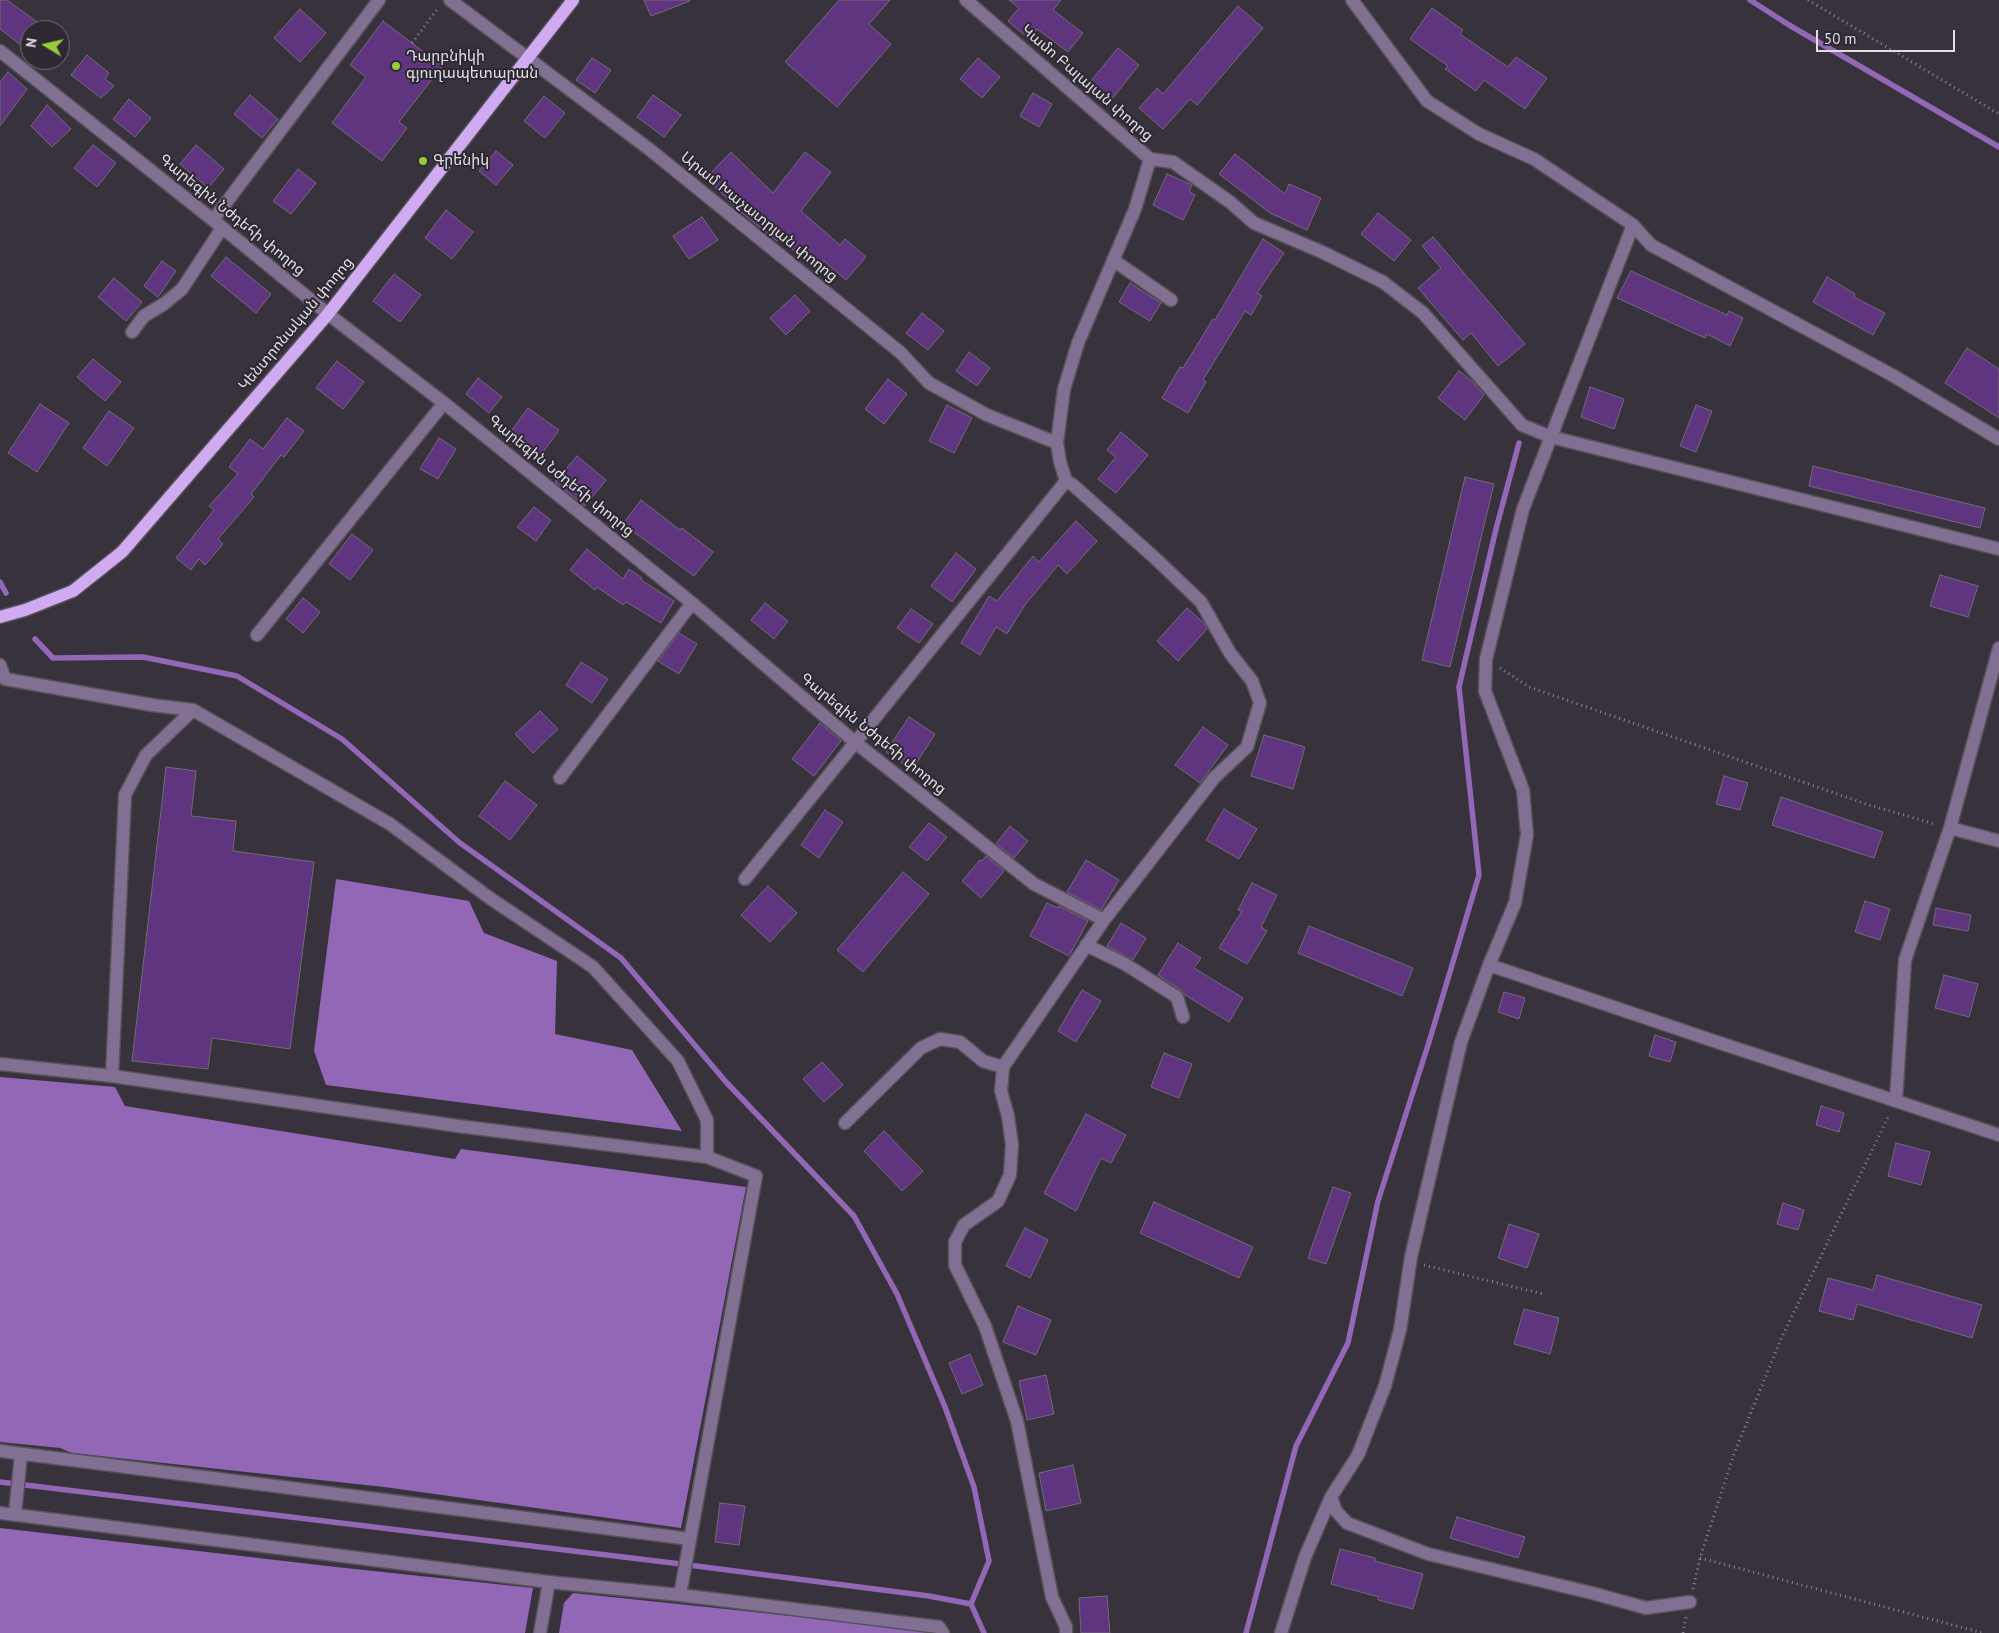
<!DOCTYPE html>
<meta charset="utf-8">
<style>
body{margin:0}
#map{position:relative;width:1999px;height:1633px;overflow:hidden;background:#37323c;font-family:"PT Sans",sans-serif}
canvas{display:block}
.north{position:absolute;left:20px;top:20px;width:50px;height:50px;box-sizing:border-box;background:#2d2832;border:1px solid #757079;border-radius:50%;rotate:279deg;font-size:14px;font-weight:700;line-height:20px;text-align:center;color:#e1dde4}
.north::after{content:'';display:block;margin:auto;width:18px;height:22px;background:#96cc3a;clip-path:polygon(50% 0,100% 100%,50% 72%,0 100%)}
.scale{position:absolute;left:1816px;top:30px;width:139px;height:22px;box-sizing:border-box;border:2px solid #e1dde4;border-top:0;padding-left:6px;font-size:15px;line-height:18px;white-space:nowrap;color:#e1dde4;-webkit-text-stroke:4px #2d2832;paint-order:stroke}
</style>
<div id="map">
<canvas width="1999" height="1633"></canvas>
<div class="north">N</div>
<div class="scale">50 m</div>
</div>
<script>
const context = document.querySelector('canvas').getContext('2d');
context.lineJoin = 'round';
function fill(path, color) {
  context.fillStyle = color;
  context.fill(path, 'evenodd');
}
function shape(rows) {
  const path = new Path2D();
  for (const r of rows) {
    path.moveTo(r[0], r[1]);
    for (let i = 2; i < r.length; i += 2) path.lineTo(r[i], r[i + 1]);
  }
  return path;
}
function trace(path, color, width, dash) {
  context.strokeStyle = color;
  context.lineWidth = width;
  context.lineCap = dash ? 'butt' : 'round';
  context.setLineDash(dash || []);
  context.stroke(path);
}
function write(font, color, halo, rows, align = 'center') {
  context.font = font + ' "PT Sans","Noto Sans Armenian",sans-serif';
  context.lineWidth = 4;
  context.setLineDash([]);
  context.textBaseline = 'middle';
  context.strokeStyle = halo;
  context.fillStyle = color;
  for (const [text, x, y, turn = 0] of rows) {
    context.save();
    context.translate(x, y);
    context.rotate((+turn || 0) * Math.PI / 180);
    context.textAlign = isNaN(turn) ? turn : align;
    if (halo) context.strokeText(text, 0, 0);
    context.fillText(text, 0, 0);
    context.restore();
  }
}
fill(shape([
 [336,879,469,901,484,933,557,961,555,1034,632,1050,682,1131,326,1085,314,1051],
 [0,1077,115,1087,125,1106,455,1159,461,1149,746,1187,681,1528,384,1487,72,1453,60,1448,0,1442],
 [0,1528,336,1567,533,1588,525,1633,0,1633],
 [573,1593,926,1630,928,1633,559,1633,564,1603]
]), '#9267b6');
trace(shape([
 [1750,0,1789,25,1999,147],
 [0,582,6,593],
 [35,639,53,658,143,657,237,676,342,739,460,843,621,958,726,1082,854,1216,897,1294,945,1407,974,1487,989,1561,971,1604,984,1633],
 [0,1482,673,1563,929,1596,971,1604],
 [1246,1633,1296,1446,1348,1343,1378,1201,1429,1042,1479,875,1459,687,1496,529,1519,443]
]), '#9267b6', 5.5);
const building = shape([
 [0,0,7,0,48,30,30,30,30,52,0,29,0,0],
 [644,0,689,0,690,1,651,16,644,0],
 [839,0,890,0,869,24,891,44,837,107,785,62,839,0],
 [1009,0,1061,0,1053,10,1083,33,1068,52,1037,29,1029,39,1008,21,1019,8,1009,0],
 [1238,6,1263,28,1197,105,1190,99,1163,129,1139,108,1157,88,1163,94,1238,6],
 [1432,8,1463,30,1460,34,1508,67,1516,57,1547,78,1525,109,1484,80,1476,91,1445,69,1448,66,1410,39,1432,8],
 [300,9,326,33,300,62,274,38,300,9],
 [383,21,442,66,399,122,407,128,382,161,332,123,366,77,350,65,383,21],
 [1118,48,1139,65,1108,104,1087,86,1118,48],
 [87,55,109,73,105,79,114,86,101,98,71,75,87,55],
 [592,58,611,70,595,93,576,80,592,58],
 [978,58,1000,77,982,98,960,79,978,58],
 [8,72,27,89,0,126,0,82,8,72],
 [1033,93,1052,104,1039,127,1020,116,1033,93],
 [250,95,278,119,262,138,234,114,250,95],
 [653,95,681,115,664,137,637,117,653,95],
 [544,96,565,113,545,138,524,121,544,96],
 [129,99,151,118,135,137,113,119,129,99],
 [47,105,71,129,52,147,31,126,47,105],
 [93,145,116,163,97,187,74,168,93,145],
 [196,145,224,169,208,188,180,164,196,145],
 [496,151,513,165,496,185,479,171,496,151],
 [731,152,773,193,805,152,831,172,801,211,840,245,845,239,866,257,846,280,824,261,816,270,780,238,777,241,742,213,706,178,731,152],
 [1235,154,1285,194,1289,184,1321,198,1307,230,1270,213,1219,174,1235,154],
 [298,169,316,183,291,214,273,201,298,169],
 [1167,174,1192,185,1189,191,1195,195,1183,220,1153,205,1167,174],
 [446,210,473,232,452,259,425,238,446,210],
 [1378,213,1411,240,1394,261,1361,234,1378,213],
 [702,217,718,240,689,259,673,236,702,217],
 [1433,237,1525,344,1498,366,1471,333,1463,340,1418,288,1441,268,1422,246,1433,237],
 [1263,239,1284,253,1257,293,1262,296,1251,315,1245,311,1203,380,1206,382,1188,413,1162,398,1180,367,1183,368,1213,319,1215,320,1263,239],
 [226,257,271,294,256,313,211,276,226,257],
 [162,261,176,271,158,297,144,286,162,261],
 [1631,271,1727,315,1729,311,1743,318,1730,346,1707,334,1705,338,1617,298,1631,271],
 [394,274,421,295,400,322,373,301,394,274],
 [1827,277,1855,294,1854,297,1885,313,1873,335,1813,302,1827,277],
 [114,278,142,302,126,321,98,297,114,278],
 [1130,283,1161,303,1150,321,1119,302,1130,283],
 [795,295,810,311,786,335,770,318,795,295],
 [922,313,944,331,928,350,906,333,922,313],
 [1967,348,1999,369,1999,418,1945,383,1967,348],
 [969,352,990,368,977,386,956,371,969,352],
 [93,359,121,382,105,401,77,377,93,359],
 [337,361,364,382,343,409,316,388,337,361],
 [1459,371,1473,382,1484,395,1465,420,1438,398,1459,371],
 [478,378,502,397,489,413,466,394,478,378],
 [888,379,907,394,884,424,865,409,888,379],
 [1590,387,1624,399,1614,429,1581,417,1590,387],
 [40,404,69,423,37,472,8,453,40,404],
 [947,405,972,418,954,453,929,441,947,405],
 [1696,405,1712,411,1696,452,1680,446,1696,405],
 [528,408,559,430,538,459,507,437,528,408],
 [109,411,134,428,107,466,83,448,109,411],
 [287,418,304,431,284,457,281,455,251,494,254,497,218,539,223,544,205,565,199,559,191,570,176,558,214,510,209,506,238,474,229,467,250,439,263,449,287,418],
 [1121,432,1148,455,1116,493,1098,479,1116,457,1107,450,1121,432],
 [439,438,456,449,438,479,420,469,439,438],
 [577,456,606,480,585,506,555,482,577,456],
 [1813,466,1985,508,1980,528,1809,486,1813,466],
 [1465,477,1494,484,1450,667,1422,660,1465,477],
 [641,500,680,530,682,528,713,552,694,576,623,524,641,500],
 [534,507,551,520,536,541,517,527,534,507],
 [1076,521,1097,541,1067,574,1058,565,1025,605,1007,634,996,627,980,655,961,643,989,596,997,601,1033,556,1039,562,1076,521],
 [352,534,373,550,350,580,329,564,352,534],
 [587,549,623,579,629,569,642,578,641,580,674,601,661,623,626,602,623,605,597,587,595,590,570,570,587,549],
 [956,553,976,569,952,602,931,586,956,553],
 [1940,575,1978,586,1968,617,1930,606,1940,575],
 [303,598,320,612,303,633,286,619,303,598],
 [765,603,788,621,774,639,751,620,765,603],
 [1187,608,1204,623,1207,629,1178,661,1157,641,1187,608],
 [911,609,933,624,919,643,897,628,911,609],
 [679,633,697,644,679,674,658,661,679,633],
 [581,662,608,679,592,703,566,685,581,662],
 [540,711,558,729,533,753,515,734,540,711],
 [909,717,935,734,912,770,886,752,909,717],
 [820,723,841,741,814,776,792,759,820,723],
 [1203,727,1228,745,1200,783,1175,765,1203,727],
 [1264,735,1305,747,1293,789,1251,776,1264,735],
 [166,767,196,771,191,816,236,821,233,851,314,862,290,1049,212,1038,208,1069,132,1061,166,767],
 [1724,776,1748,783,1740,810,1716,804,1724,776],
 [505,781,537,805,510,840,479,816,505,781],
 [1781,797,1883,832,1874,858,1772,825,1781,797],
 [1224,809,1257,829,1239,859,1206,840,1224,809],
 [825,810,843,822,819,858,801,845,825,810],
 [929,823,947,837,927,861,909,847,929,823],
 [1010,826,1028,841,1014,858,996,844,1010,826],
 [986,856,1004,871,981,898,962,881,980,860,982,861,986,856],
 [1086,860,1119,880,1101,910,1067,892,1086,860],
 [903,872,929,894,863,972,837,950,903,872],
 [1252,883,1277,895,1261,927,1267,931,1247,964,1219,948,1242,911,1238,910,1252,883],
 [768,886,797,913,770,942,741,915,768,886],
 [1865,901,1890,909,1880,940,1855,932,1865,901],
 [1047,903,1058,908,1059,906,1088,921,1069,956,1030,936,1047,903],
 [1936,908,1971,915,1968,931,1933,925,1936,908],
 [1121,923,1146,938,1133,960,1107,946,1121,923],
 [1309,926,1413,968,1402,996,1298,953,1309,926],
 [1178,943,1201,958,1194,968,1243,998,1229,1022,1185,995,1181,990,1158,975,1178,943],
 [1944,975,1978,984,1969,1017,1935,1008,1944,975],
 [1082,990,1101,1001,1076,1042,1058,1031,1082,990],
 [1504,992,1525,998,1519,1019,1498,1012,1504,992],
 [1655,1035,1676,1042,1670,1062,1649,1056,1655,1035],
 [1164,1053,1192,1064,1179,1098,1151,1087,1164,1053],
 [822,1062,843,1085,824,1102,803,1079,822,1062],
 [1821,1106,1844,1113,1839,1132,1816,1125,1821,1106],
 [1086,1114,1126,1135,1111,1163,1101,1158,1076,1211,1044,1193,1086,1114],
 [884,1131,923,1171,902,1191,864,1151,884,1131],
 [1896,1143,1930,1152,1921,1185,1888,1176,1896,1143],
 [1333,1187,1351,1193,1326,1264,1308,1258,1333,1187],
 [1154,1202,1253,1247,1239,1278,1140,1233,1154,1202],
 [1783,1203,1804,1210,1798,1230,1777,1224,1783,1203],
 [1509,1224,1539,1234,1527,1268,1498,1258,1509,1224],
 [1025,1228,1048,1240,1030,1278,1006,1266,1025,1228],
 [1877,1275,1982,1305,1972,1338,1857,1304,1853,1320,1819,1311,1828,1278,1873,1290,1877,1275],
 [1018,1306,1051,1320,1036,1355,1003,1342,1018,1306],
 [1524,1309,1559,1318,1550,1354,1514,1344,1524,1309],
 [970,1354,983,1385,962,1394,949,1363,970,1354],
 [1046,1375,1054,1414,1027,1420,1019,1381,1046,1375],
 [1073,1465,1081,1503,1046,1511,1039,1473,1073,1465],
 [720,1503,745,1506,739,1545,715,1542,720,1503],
 [1457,1517,1525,1537,1518,1558,1450,1538,1457,1517],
 [1340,1549,1375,1558,1375,1561,1423,1574,1413,1609,1378,1600,1379,1597,1331,1584,1340,1549],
 [1107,1596,1110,1633,1081,1633,1079,1598,1107,1596]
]);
fill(building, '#5f357f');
trace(building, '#716b77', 1);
const minor = shape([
 [450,0,649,149,901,353,929,383,987,415,1057,443],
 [966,0,1150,159,1173,162,1230,202,1254,223,1322,252,1383,282,1423,313,1522,425,1551,437,1999,549],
 [1352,0,1427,101,1479,134,1534,159,1633,225,1651,245,1892,375,1999,439],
 [0,51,213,220,328,314,444,403,692,603,856,743,1034,884,1104,920],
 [213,220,379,0],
 [1113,260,1171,300],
 [132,332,144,316,164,304,182,289,222,228],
 [257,635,444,403],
 [0,665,5,679,152,705,193,710,390,824,491,899,593,967,678,1061,707,1120,707,1157,458,1126,112,1076,0,1064],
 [560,778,692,603],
 [1950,828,1999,841],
 [745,879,1066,481],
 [1086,945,1125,964,1177,997,1183,1017],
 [1489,965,1714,1041,1999,1135],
 [112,1076,125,795,146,755,193,710],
 [1896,1100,1905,960,1950,828,1999,648],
 [845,1123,921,1048,940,1039,960,1042,983,1061,1003,1067],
 [0,1451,690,1539],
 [1331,1497,1336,1511,1347,1523,1428,1554,1592,1593,1646,1608,1690,1602],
 [0,1513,549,1582,680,1595,939,1627,943,1633],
 [15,1514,21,1454],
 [680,1595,756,1176,707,1157],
 [540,1633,549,1582],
 [1066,1633,1066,1627,1052,1597,1017,1421,985,1326,955,1265,955,1242,964,1225,998,1201,1010,1175,1012,1145,1008,1116,1001,1091,1003,1067,1104,920,1214,778,1247,747,1260,703,1252,681,1230,653,1201,602,1156,559,1073,485,1066,481,1060,462,1057,443,1064,389,1078,343,1135,209,1150,159],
 [1281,1633,1305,1557,1331,1497,1358,1455,1385,1386,1400,1330,1411,1257,1461,1042,1489,965,1515,903,1527,835,1523,790,1485,691,1486,659,1523,509,1633,225]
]);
const major = shape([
 [0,617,25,610,73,591,122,552,328,314,573,0]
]);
trace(minor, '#56515a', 15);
trace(major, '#56515a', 15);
trace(shape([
 [1808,0,1999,114],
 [412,43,438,8],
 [1500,668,1529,687,1869,805,1935,824],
 [1424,1265,1543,1294],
 [1700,1558,1983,1633],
 [1693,1589,1700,1558,1734,1454,1781,1339,1889,1115],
 [1683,1633,1686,1617]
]), '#8d8991', 3, [1, 4]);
trace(minor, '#827093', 12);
trace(major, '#d0abf1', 12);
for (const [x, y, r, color] of [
 [396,66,5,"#96cc3a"],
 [423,161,5,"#96cc3a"]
]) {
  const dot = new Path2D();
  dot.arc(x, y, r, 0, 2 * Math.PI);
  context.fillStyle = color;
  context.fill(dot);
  trace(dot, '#2d2832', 2);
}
write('15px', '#e1dde4', '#2d2832', [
 ["Դարբնիկի",406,57],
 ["գյուղապետարան",406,74],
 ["Գրենիկ",433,161]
], 'left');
write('15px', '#e1dde4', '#2d2832', [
 ["Կամո Բալայան փողոց",1087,83,41],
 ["Գարեգին Նժդեհի փողոց",232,215,39],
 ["Արամ Խաչատրյան փողոց",759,217,39],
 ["Կենտրոնական փողոց",296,324,-50],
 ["Գարեգին Նժդեհի փողոց",561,476,39],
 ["Գարեգին Նժդեհի փողոց",873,734,39]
]);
</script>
